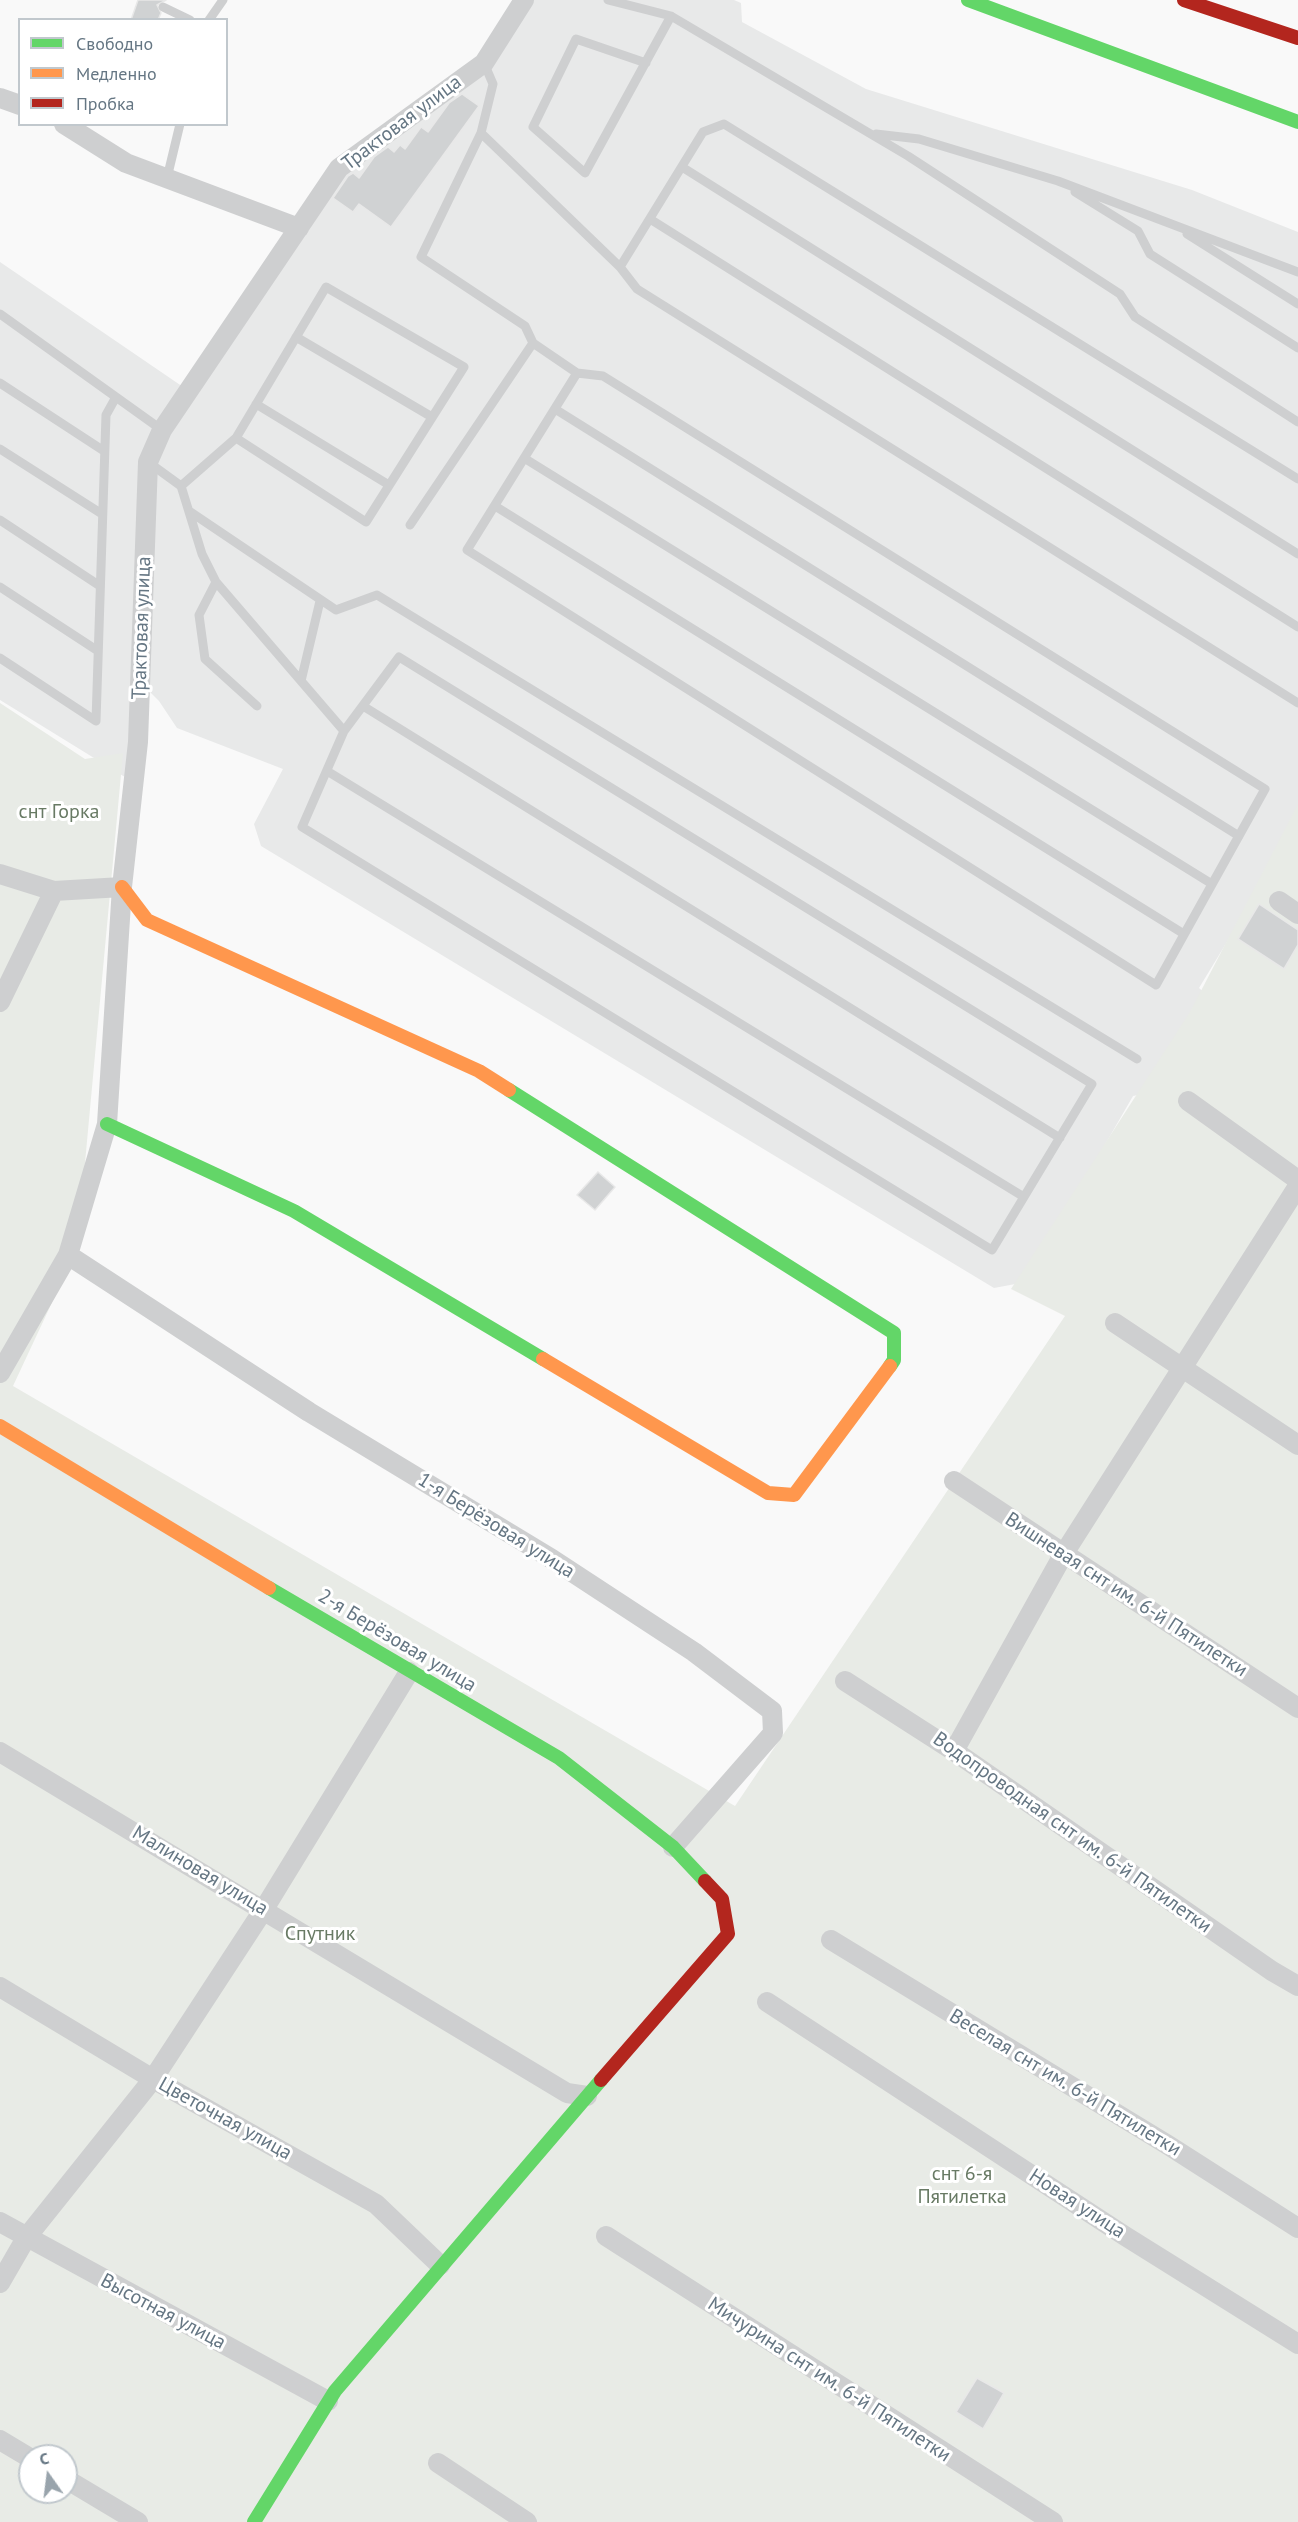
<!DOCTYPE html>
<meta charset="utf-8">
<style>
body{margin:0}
#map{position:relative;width:1298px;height:2522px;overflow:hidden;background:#f9f9f9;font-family:"PT Sans",sans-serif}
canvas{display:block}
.legend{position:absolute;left:18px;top:18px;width:210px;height:108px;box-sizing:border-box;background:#fff;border:2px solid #c1c8cd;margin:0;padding:8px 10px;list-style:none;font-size:18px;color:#657683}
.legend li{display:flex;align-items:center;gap:12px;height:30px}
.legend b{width:30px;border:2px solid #c1c8cd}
.north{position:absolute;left:18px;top:2444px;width:60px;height:60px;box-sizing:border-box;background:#fff;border:2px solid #c1c8cd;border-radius:50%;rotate:346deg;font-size:16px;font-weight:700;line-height:24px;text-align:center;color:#657683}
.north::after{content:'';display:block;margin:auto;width:21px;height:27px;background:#99a4ac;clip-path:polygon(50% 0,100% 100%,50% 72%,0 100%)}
</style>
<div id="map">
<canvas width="1298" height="2522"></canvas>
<ul class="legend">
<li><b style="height:8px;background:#63d668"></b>Свободно</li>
<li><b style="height:8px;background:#ff974d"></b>Медленно</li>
<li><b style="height:8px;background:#b3261e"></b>Пробка</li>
</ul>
<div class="north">С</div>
</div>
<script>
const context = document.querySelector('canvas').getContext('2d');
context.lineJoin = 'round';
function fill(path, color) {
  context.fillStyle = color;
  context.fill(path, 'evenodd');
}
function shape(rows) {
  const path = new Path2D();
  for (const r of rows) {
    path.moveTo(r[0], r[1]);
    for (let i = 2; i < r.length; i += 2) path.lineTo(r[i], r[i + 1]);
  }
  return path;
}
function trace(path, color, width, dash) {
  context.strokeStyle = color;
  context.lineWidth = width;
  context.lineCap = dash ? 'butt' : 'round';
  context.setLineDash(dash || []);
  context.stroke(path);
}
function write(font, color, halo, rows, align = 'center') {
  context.font = font + ' "PT Sans",sans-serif';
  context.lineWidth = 6;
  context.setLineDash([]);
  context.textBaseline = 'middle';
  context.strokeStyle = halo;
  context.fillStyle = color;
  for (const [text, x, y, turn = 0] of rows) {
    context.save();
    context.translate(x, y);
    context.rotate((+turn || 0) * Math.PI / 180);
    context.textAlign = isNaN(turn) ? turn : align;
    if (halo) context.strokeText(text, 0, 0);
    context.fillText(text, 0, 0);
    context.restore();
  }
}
fill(shape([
 [524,0,734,0,741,3,742,22,866,89,1192,190,1298,232,1298,825,1199,988,1208,996,1163,1090,1133,1096,1026,1282,994,1288,261,846,254,824,283,769,177,728,159,701,141,683,133,782,0,700,0,262,189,391,339,168,484,63]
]), '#e8e9e9');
fill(shape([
 [0,703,85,759,123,753,77,1249,13,1386,735,1806,1065,1316,1011,1289,1190,1012,1298,804,1298,2522,0,2522],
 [30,2456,66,2456,66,2492,30,2492]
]), '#e8ebe6');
const building = shape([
 [138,0,166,0,157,5,161,13,158,20,131,20,138,0],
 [462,94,479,106,391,227,359,204,353,212,333,198,348,176,353,173,359,178,374,157,388,147,394,152,400,145,405,149,421,127,428,132,449,103,462,94],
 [1259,904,1298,930,1298,945,1284,969,1238,939,1259,904],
 [598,1172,615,1187,595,1210,577,1195,598,1172],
 [977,2378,1004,2393,983,2429,956,2412,977,2378]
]);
fill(building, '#d0d2d3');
trace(building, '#e8e8e8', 1.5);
trace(shape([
 [608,0,671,16,908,156,1120,294,1135,317,1298,422],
 [163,7,190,20],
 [209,20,223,0],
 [484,63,493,84,481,133,620,267,637,289,1298,703],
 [646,63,576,39,533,127,585,173,671,16],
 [481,133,421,257,525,326,533,343,577,373,603,376,1265,789,1156,985,467,550,577,373],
 [876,134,919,139,1058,181,1298,272],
 [682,167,1298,554],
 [167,178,180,124],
 [1075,192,1138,231,1150,254,1298,348],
 [650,219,1298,627],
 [1187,234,1298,304],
 [620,267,703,132,724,124,1298,479],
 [0,314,162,430],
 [296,337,432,417],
 [0,383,104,451],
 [256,404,389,485],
 [555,409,1239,836],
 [0,449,102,514],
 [524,458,1212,884],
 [148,462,181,486,202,554,216,582,344,731,302,827,992,1250,1092,1084,399,657,344,731],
 [181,486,236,438,326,287,464,367,366,522,236,438],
 [495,506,1184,934],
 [189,511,336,610,377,595,1137,1059],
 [0,520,100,586],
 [410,525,533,343],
 [216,582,199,615,205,659,257,706],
 [0,587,98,651],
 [0,658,96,721,106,415,116,397],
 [301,681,320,601],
 [363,706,1060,1138],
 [327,771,1024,1197]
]), '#cecfd0', 9);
trace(shape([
 [0,98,20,105],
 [64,124,126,163,299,228],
 [0,874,54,891,122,887],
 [1279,901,1298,914],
 [0,1002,54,891],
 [1188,1101,1298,1180],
 [68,1255,309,1412,552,1559,694,1652,772,1711,773,1733,673,1847],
 [1115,1323,1298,1445],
 [0,1373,68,1255,107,1124,122,887,138,742,148,462,162,430,339,168,484,63,524,0],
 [954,1481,1298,1708],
 [845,1681,954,1751,1272,1971,1298,1986],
 [954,1751,1063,1555,1298,1186],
 [0,1752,567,2093,587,2096],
 [831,1940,1168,2145,1298,2228],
 [0,1987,153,2079,376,2204,440,2265],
 [767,2002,1125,2236,1298,2344],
 [0,2222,328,2401],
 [606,2236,1053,2522],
 [0,2283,26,2238,153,2079,264,1909,409,1672],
 [0,2440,30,2458],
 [438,2463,527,2522],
 [66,2479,138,2522]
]), '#cecfd0', 20);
trace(shape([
 [968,0,1298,122],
 [509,1090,894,1333,894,1360,890,1366],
 [107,1124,294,1211,543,1359],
 [269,1588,559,1758,673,1847,705,1881],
 [254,2522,335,2391,601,2080]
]), '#63d668', 14);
trace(shape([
 [122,887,147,920,479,1071,509,1090],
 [543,1359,768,1493,794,1495,890,1366],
 [0,1426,269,1588]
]), '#ff974d', 14);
trace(shape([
 [1184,0,1298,38],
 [601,2080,728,1934,722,1899,705,1881]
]), '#b3261e', 14);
write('20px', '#657683', '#fff', [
 ["Трактовая улица",402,123,-37],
 ["Трактовая улица",142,628,-88],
 ["1-я Берёзовая улица",496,1526,32],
 ["Вишневая снт им. 6-й Пятилетки",1126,1595,33],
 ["2-я Берёзовая улица",397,1641,31],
 ["Водопроводная снт им. 6-й Пятилетки",1072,1833,35],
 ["Малиновая улица",200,1871,31],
 ["Веселая снт им. 6-й Пятилетки",1065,2083,31],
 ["Цветочная улица",225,2119,29],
 ["Новая улица",1077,2204,33],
 ["Высотная улица",163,2312,28],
 ["Мичурина снт им. 6-й Пятилетки",829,2380,33]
]);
write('20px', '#687a64', '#fff', [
 ["снт Горка",59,812],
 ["Спутник",320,1934],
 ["снт 6-я",962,2174],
 ["Пятилетка",962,2197]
]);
</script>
